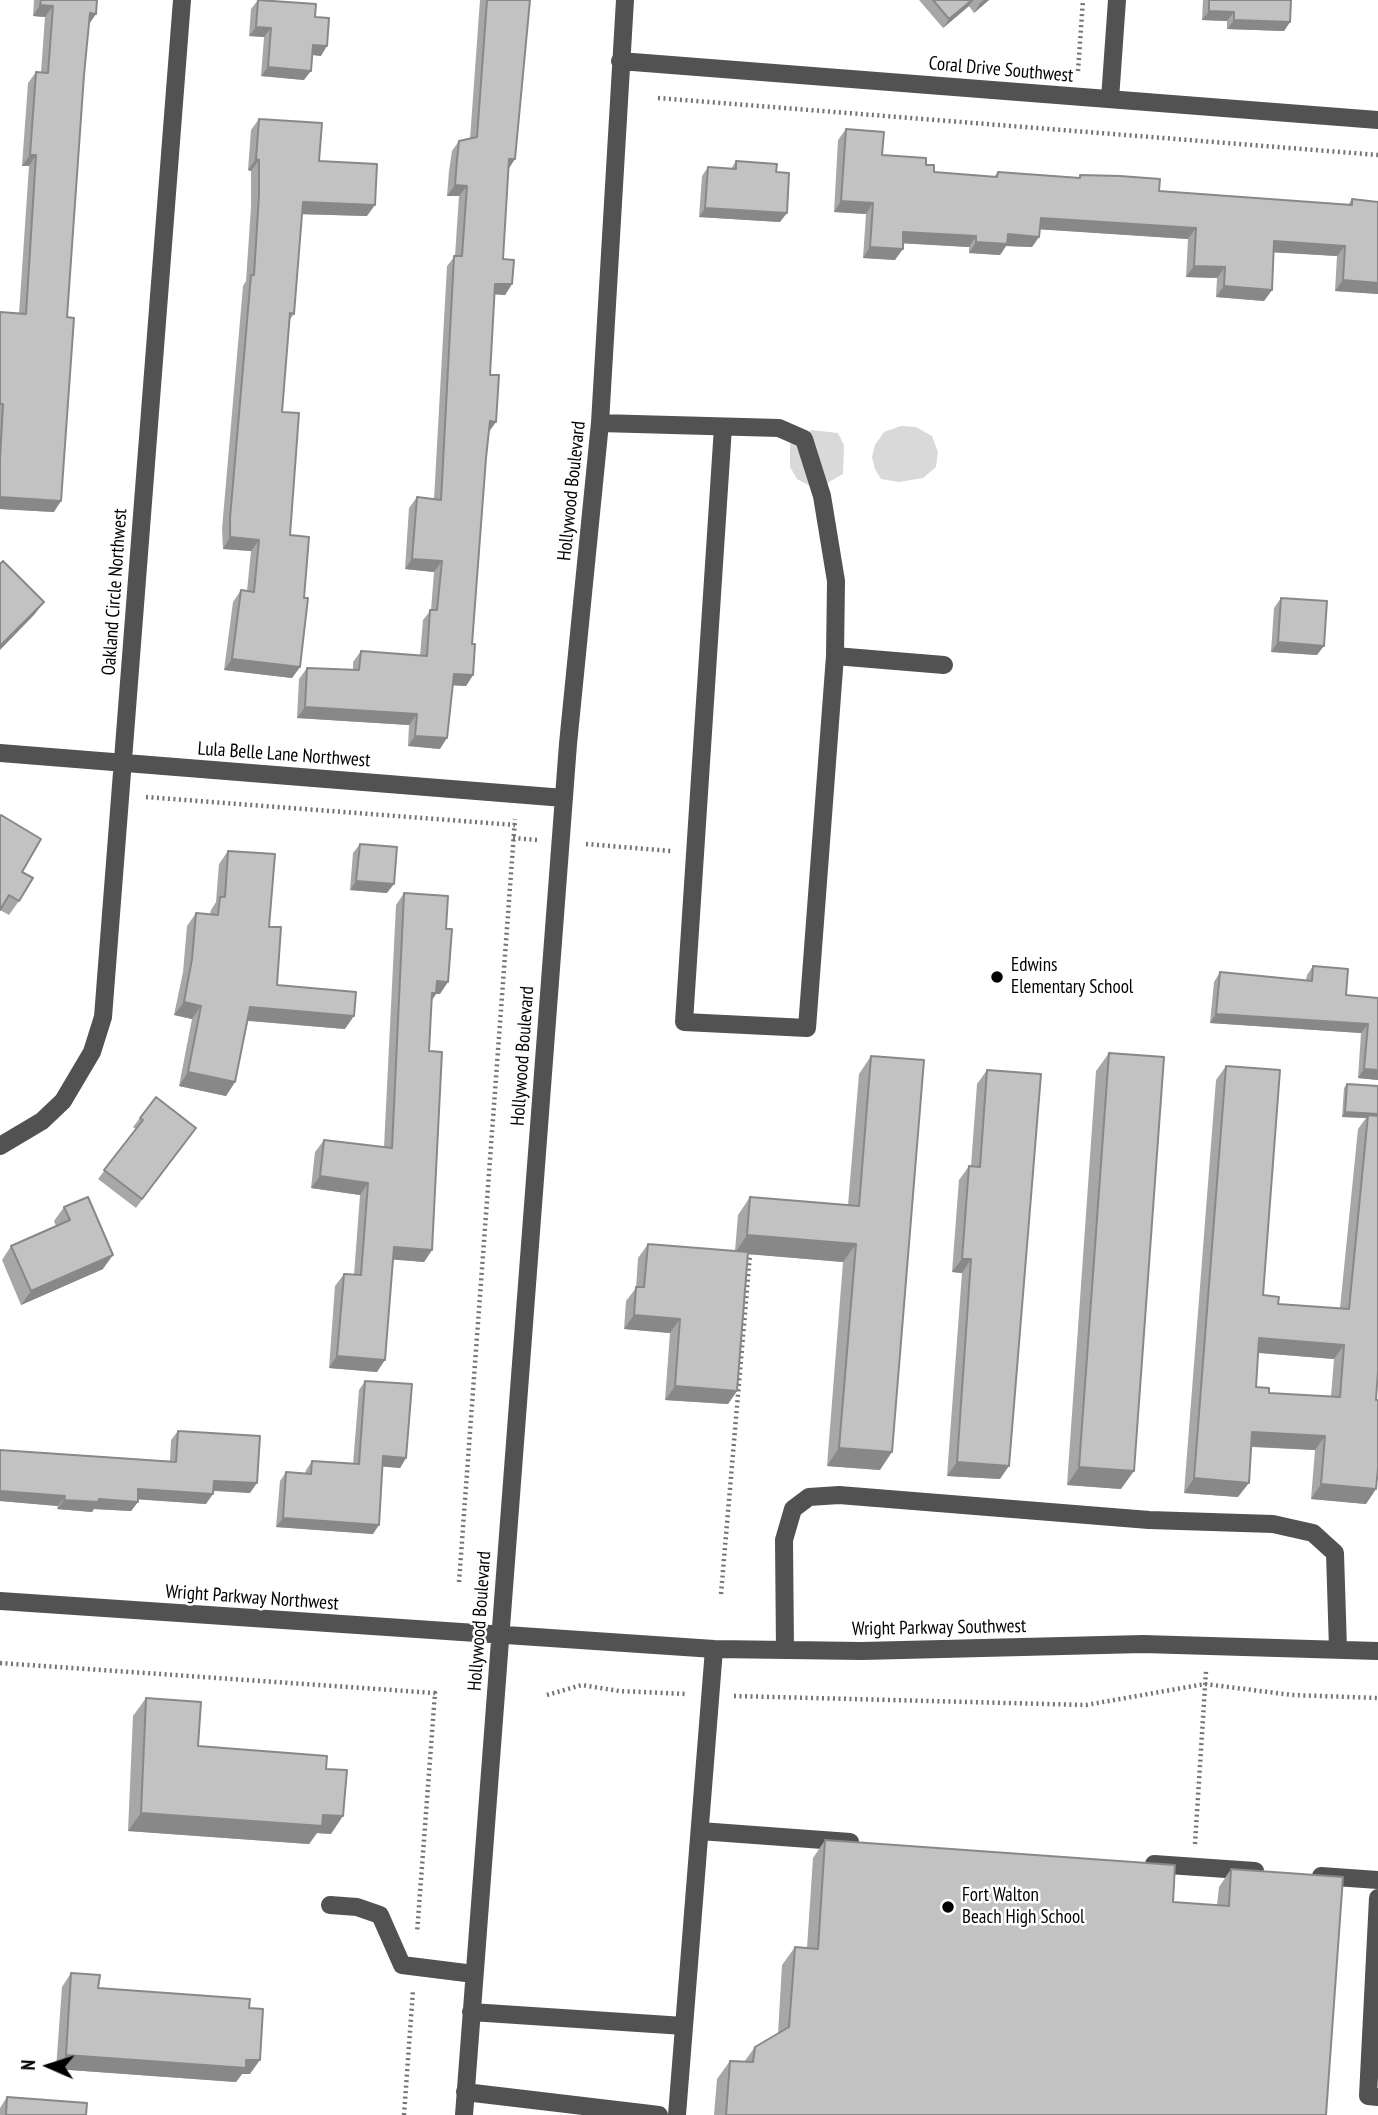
<!DOCTYPE html>
<style>
body{margin:0}
#map{position:relative;width:1378px;height:2115px;overflow:hidden;background:#fff;font-family:"PT Sans Narrow",sans-serif}
canvas{display:block}
.north{position:absolute;left:14px;top:2031px;width:70px;height:70px;-webkit-text-stroke:5px #fff;paint-order:stroke;rotate:273deg;font-size:19px;font-weight:700;line-height:28px;text-align:center;color:#000}
.north::after{content:'';display:block;margin:auto;width:24px;height:32px;background:#000;clip-path:polygon(50% 0,100% 100%,50% 72%,0 100%)}
</style>
<div id="map">
<canvas width="1378" height="2115"></canvas>
<div class="north">N</div>
</div>
<script>
const context = document.querySelector('canvas').getContext('2d');
context.lineJoin = 'round';
function fill(path, color) {
  context.fillStyle = color;
  context.fill(path, 'evenodd');
}
function shape(rows) {
  const path = new Path2D();
  for (const r of rows) {
    path.moveTo(r[0], r[1]);
    for (let i = 2; i < r.length; i += 2) path.lineTo(r[i], r[i + 1]);
  }
  return path;
}
function trace(path, color, width, dash) {
  context.strokeStyle = color;
  context.lineWidth = width;
  context.lineCap = dash ? 'butt' : 'round';
  context.setLineDash(dash || []);
  context.stroke(path);
}
function write(font, color, halo, rows, align = 'center') {
  context.font = font + ' "PT Sans Narrow",sans-serif';
  context.lineWidth = 5;
  context.setLineDash([]);
  context.textBaseline = 'middle';
  context.strokeStyle = halo;
  context.fillStyle = color;
  for (const [text, x, y, turn = 0] of rows) {
    context.save();
    context.translate(x, y);
    context.rotate((+turn || 0) * Math.PI / 180);
    context.textAlign = isNaN(turn) ? turn : align;
    if (halo) context.strokeText(text, 0, 0);
    context.fillText(text, 0, 0);
    context.restore();
  }
}
fill(shape([
 [901,426,916,427,932,436,938,452,936,467,923,478,899,482,881,479,875,469,872,457,875,445,884,432],
 [811,430,838,433,844,445,843,474,822,486,810,486,797,479,790,467,790,443]
]), '#d9d9d9');
trace(shape([
 [1078,71,1083,0],
 [658,98,1378,155],
 [146,797,515,825],
 [513,838,538,840],
 [586,844,671,851],
 [459,1582,515,819],
 [721,1594,750,1254],
 [0,1663,435,1693,417,1933],
 [547,1695,582,1685,619,1691,687,1694],
 [734,1696,1086,1705,1205,1684,1292,1695,1378,1698],
 [1195,1844,1206,1671],
 [404,2115,413,1990]
]), '#747474', 4.5, [2, 3.5]);
trace(shape([
 [620,61,1378,120],
 [1110,99,1117,0],
 [600,423,779,428,804,439,822,496,836,581,835,656,807,1028,684,1022,723,427],
 [835,656,944,665],
 [0,753,564,798],
 [0,1146,42,1121,63,1101,92,1052,103,1017,182,0],
 [0,1601,714,1649,862,1651,1143,1644,1378,1651],
 [785,1650,784,1540,793,1509,809,1497,839,1495,1149,1520,1273,1524,1313,1533,1335,1553,1338,1649],
 [700,1831,850,1842],
 [1154,1864,1255,1871],
 [1321,1876,1378,1880],
 [1378,1898,1368,2096,1378,2097],
 [330,1905,357,1907,380,1915,402,1965,474,1974],
 [471,2012,684,2026],
 [465,2092,659,2115],
 [464,2115,568,744,600,423,625,0],
 [677,2115,714,1649]
]), '#525252', 18);
fill(shape([
 [34,0,97,0,96,14,89,24,84,75,54,512,0,509,0,312,19,314,29,166,22,166,28,83,36,72,41,72,45,17,33,16],
 [258,0,315,17,321,56,312,55,304,80,261,76,264,37,249,36,251,9],
 [480,0,530,0,509,168,503,259,512,284,505,295,495,294,490,375,496,422,489,432,486,458,472,644,473,675,466,686,453,685,440,749,408,746,409,725,297,718,299,679,307,668,353,670,353,662,361,651,420,656,423,620,431,610,434,572,405,569,409,508,417,497,434,499,447,266,455,256,459,196,447,196,449,171,452,151,459,141,470,139],
 [919,0,989,0,974,13,969,6,943,28],
 [1203,0,1291,0,1290,22,1284,31,1227,29,1227,21,1202,20],
 [259,119,319,161,367,216,302,214,294,314,289,321,282,412,300,667,292,678,224,670,233,602,241,590,247,591,251,551,223,549,222,529,243,286,246,281,251,207,251,171,248,170,251,130],
 [846,129,882,155,926,165,934,172,994,177,998,172,1079,178,1080,175,1159,191,1348,205,1352,199,1378,294,1335,291,1337,256,1274,252,1272,290,1264,301,1216,297,1217,278,1186,277,1188,239,1040,229,1039,237,1032,247,1006,246,1000,255,969,253,969,247,903,243,895,260,863,258,866,214,834,212,838,140],
 [736,161,776,172,780,222,699,217,702,176,708,167,731,169],
 [1281,598,1317,655,1271,652,1274,608],
 [360,844,387,893,350,890,353,853],
 [228,851,269,927,277,985,345,1029,248,1021,235,1082,226,1096,179,1086,192,1019,174,1015,183,972,187,926,196,913,210,914,211,910,216,902,219,864],
 [22,872,19,901,9,915,0,910],
 [404,893,440,994,436,994,432,1000,429,1051,432,1250,424,1262,393,1259,377,1372,329,1368,335,1286,344,1274,354,1275,360,1195,311,1188,315,1152,324,1140,384,1147,396,905],
 [1313,966,1346,995,1378,998,1378,1080,1358,1078,1361,1033,1210,1023,1214,982,1220,972,1306,980,1307,975],
 [1109,1053,1121,1489,1067,1485,1096,1071],
 [871,1056,880,1470,827,1466,843,1262,748,1254,737,1391,728,1404,665,1400,670,1333,624,1329,626,1301,636,1288,638,1258,648,1244,735,1251,738,1215,750,1197,848,1205,859,1074],
 [1226,1066,1263,1295,1278,1304,1340,1308,1358,1129,1366,1118,1342,1117,1344,1088,1347,1084,1378,1086,1376,1489,1366,1504,1311,1499,1315,1450,1251,1447,1238,1497,1184,1493,1216,1080],
 [1258,1353,1334,1359,1331,1396,1269,1393,1256,1387],
 [987,1070,1000,1479,947,1476,962,1273,952,1272,959,1180,969,1166,971,1166,977,1084],
 [156,1097,189,1137,136,1208,98,1179,136,1129,133,1127],
 [64,1207,103,1269,21,1305,2,1260,11,1246,56,1226,54,1221],
 [365,1381,406,1458,400,1468,383,1466,373,1534,276,1527,280,1481,286,1472,305,1474,306,1470,312,1461,353,1464,359,1390],
 [178,1431,250,1493,213,1491,206,1504,138,1499,138,1502,131,1511,94,1509,92,1512,57,1509,58,1506,0,1501,0,1450,170,1461,171,1440],
 [146,1698,198,1746,326,1769,331,1834,317,1833,309,1844,128,1831,133,1716],
 [825,1840,1173,1902,1217,1905,1219,1887,1231,1869,1326,2115,714,2115,717,2079,730,2061,744,2062,755,2047,778,2034,782,1965,795,1947,807,1948,813,1858],
 [71,1973,98,1988,249,2008,250,2074,242,2074,236,2082,56,2069,62,1987],
 [7,2097,86,2115,0,2115,0,2108]
]), '#a7a7a7');
fill(shape([
 [972,0,973,0,969,6,943,28,949,19],
 [984,0,989,0,974,13,980,3],
 [40,5,53,6,45,17,33,16],
 [1209,11,1234,12,1227,21,1202,20],
 [90,13,96,14,88,25],
 [1234,20,1290,22,1284,31,1227,29],
 [256,27,271,28,264,37,249,36],
 [313,45,327,46,321,56,306,54],
 [268,67,311,71,304,80,261,76],
 [30,155,36,155,29,166,22,166],
 [256,159,259,160,251,171,248,170],
 [509,159,515,159,508,170],
 [455,185,467,186,459,196,447,196],
 [841,201,873,203,866,214,834,212],
 [303,202,375,205,367,216,295,214],
 [705,208,787,213,780,222,699,217],
 [1041,218,1196,228,1188,239,1034,229],
 [903,232,976,236,969,247,896,243],
 [1008,234,1039,237,1032,247,1006,246,1000,255,969,253,976,242],
 [1274,241,1345,246,1337,256,1267,252],
 [870,247,903,249,895,260,863,258],
 [1194,266,1225,267,1217,278,1186,277],
 [1343,280,1378,283,1378,294,1335,291],
 [495,284,512,284,505,295,488,294],
 [1224,286,1272,290,1264,301,1216,297],
 [490,421,496,422,488,432],
 [0,497,61,501,54,512,0,509],
 [230,537,259,540,251,551,223,549],
 [412,559,442,561,434,572,405,569],
 [44,602,34,615,0,650,0,646],
 [1278,642,1324,646,1317,655,1271,652],
 [232,659,300,667,292,678,224,670],
 [454,674,473,675,466,686,447,685],
 [305,707,417,714,409,725,297,718],
 [415,736,447,738,440,749,408,746],
 [356,881,394,884,387,893,350,890],
 [437,981,448,982,440,994,436,994,428,1005],
 [184,1002,201,1006,192,1019,174,1015],
 [250,1007,354,1016,345,1029,241,1020],
 [1216,1014,1368,1024,1361,1033,1210,1023],
 [1364,1069,1378,1070,1378,1080,1358,1078],
 [188,1072,235,1082,226,1096,179,1086],
 [1345,1112,1378,1114,1378,1115,1375,1119,1368,1115,1366,1118,1342,1117],
 [320,1176,368,1183,360,1195,311,1188],
 [747,1235,856,1244,843,1262,735,1253],
 [394,1247,432,1250,424,1262,386,1259],
 [113,1255,103,1269,21,1305,31,1291],
 [962,1259,971,1259,962,1273,952,1272],
 [634,1315,680,1319,670,1333,624,1329],
 [1259,1338,1344,1345,1334,1359,1249,1352],
 [337,1356,385,1360,377,1372,329,1368],
 [675,1386,737,1391,728,1404,665,1400],
 [1252,1432,1325,1436,1315,1450,1242,1446],
 [839,1448,892,1452,880,1470,827,1466],
 [383,1456,406,1458,400,1468,376,1466],
 [957,1462,1009,1466,1000,1479,947,1476],
 [1079,1467,1134,1471,1121,1489,1067,1485],
 [1194,1478,1249,1483,1238,1497,1184,1493],
 [214,1481,257,1483,250,1493,207,1490],
 [1321,1484,1376,1489,1366,1504,1311,1499],
 [138,1489,213,1494,206,1504,132,1499],
 [0,1491,65,1496,58,1506,0,1501],
 [99,1499,138,1502,131,1511,94,1509,92,1512,57,1509,64,1500],
 [283,1518,379,1525,373,1534,276,1527],
 [141,1813,323,1815,343,1816,331,1834,317,1833,309,1844,128,1831],
 [66,2055,246,2060,260,2060,250,2074,242,2074,236,2082,56,2069]
]), '#888');
const building = shape([
 [41,0,97,0,96,14,90,13,84,75,67,317,74,318,61,501,0,497,0,459,3,404,0,404,0,312,26,314,36,155,30,155,36,72,48,73,53,6,40,5,41,0],
 [258,0,316,4,315,17,329,18,327,46,313,45,311,71,268,67,271,28,256,27,258,0],
 [487,0,530,0,515,159,509,159,503,259,514,260,512,284,495,284,490,375,499,375,496,422,490,421,486,458,472,644,475,644,473,675,454,674,447,738,415,736,417,714,305,707,307,668,359,670,361,651,427,656,430,610,437,610,442,561,412,559,417,497,441,500,454,256,462,256,467,186,455,185,457,160,459,141,477,137,487,0],
 [933,0,972,0,949,19,933,0],
 [1209,0,1291,0,1290,22,1234,20,1234,12,1209,11,1209,0],
 [259,119,322,123,319,161,377,164,375,205,303,202,294,314,290,313,282,412,299,413,290,535,309,537,304,598,308,598,300,667,232,659,241,590,254,592,259,540,230,537,230,518,251,275,254,275,259,195,259,160,256,159,259,119],
 [846,129,884,132,882,155,926,158,926,165,934,165,934,172,997,177,998,172,1080,178,1080,175,1120,176,1160,179,1159,191,1352,205,1352,199,1378,202,1378,283,1343,280,1345,246,1274,241,1272,290,1224,286,1225,267,1194,266,1196,228,1041,218,1039,237,1008,234,1007,244,976,242,976,236,903,232,903,249,870,247,873,203,841,201,846,129],
 [736,161,777,164,776,172,789,173,787,213,705,208,708,167,736,169,736,161],
 [3,561,44,602,0,646,0,564,3,561],
 [1281,598,1327,601,1324,646,1278,642,1281,598],
 [1,815,41,839,22,872,33,878,19,901,9,895,0,910,0,817,1,815],
 [360,844,397,847,394,884,356,881,360,844],
 [228,851,275,854,269,927,281,927,277,985,356,992,354,1016,250,1007,235,1082,188,1072,201,1006,184,1002,192,959,196,913,218,915,220,897,225,897,228,851],
 [404,893,448,896,446,929,452,929,448,982,437,981,436,993,432,993,429,1051,442,1052,432,1250,394,1247,385,1360,337,1356,344,1274,361,1275,368,1183,320,1176,324,1140,392,1148,404,893],
 [1313,966,1348,969,1346,995,1378,998,1378,1070,1364,1069,1368,1024,1216,1014,1220,972,1312,981,1313,966],
 [1109,1053,1164,1057,1134,1471,1079,1467,1109,1053],
 [871,1056,924,1060,892,1452,839,1448,856,1244,747,1235,750,1197,859,1206,871,1056],
 [1226,1066,1280,1070,1263,1295,1279,1297,1278,1304,1349,1309,1368,1115,1378,1116,1378,1371,1376,1400,1378,1400,1378,1468,1376,1489,1321,1484,1325,1436,1252,1432,1249,1483,1194,1478,1226,1066],
 [1259,1338,1344,1345,1340,1397,1269,1393,1269,1388,1256,1387,1259,1338],
 [987,1070,1041,1074,1009,1466,957,1462,971,1259,962,1259,969,1166,980,1167,987,1070],
 [1347,1084,1378,1086,1378,1114,1345,1112,1347,1084],
 [156,1097,196,1128,142,1199,104,1170,143,1120,140,1118,156,1097],
 [88,1197,113,1255,31,1291,11,1246,70,1220,64,1207,88,1197],
 [648,1244,748,1252,737,1391,675,1386,680,1319,634,1315,636,1287,644,1287,648,1244],
 [365,1381,412,1384,406,1458,383,1456,379,1525,283,1518,286,1472,311,1474,312,1461,359,1464,365,1381],
 [178,1431,260,1436,257,1483,214,1481,213,1494,138,1489,138,1502,99,1499,98,1502,64,1500,65,1496,0,1491,0,1450,176,1462,178,1431],
 [146,1698,201,1702,198,1746,327,1756,326,1769,347,1770,343,1816,323,1815,322,1826,141,1813,146,1698],
 [825,1840,1175,1865,1173,1902,1229,1906,1231,1869,1343,1877,1326,2115,726,2115,730,2061,753,2062,755,2047,789,2027,795,1947,818,1949,825,1840],
 [71,1973,100,1975,98,1988,250,1999,249,2008,263,2009,260,2060,246,2060,246,2068,66,2055,71,1973],
 [7,2097,87,2103,86,2115,6,2115,7,2097]
]);
fill(building, '#c2c2c2');
trace(building, '#888', 2);
for (const [x, y, r, color] of [
 [997,977,7,"#000"],
 [948,1907,7,"#000"]
]) {
  const dot = new Path2D();
  dot.arc(x, y, r, 0, 2 * Math.PI);
  context.fillStyle = color;
  context.fill(dot);
  trace(dot, '#fff', 2.5);
}
write('19px', '#000', '#fff', [
 ["Coral Drive Southwest",1001,70,5],
 ["Hollywood Boulevard",572,491,-84],
 ["Oakland Circle Northwest",115,592,-86],
 ["Lula Belle Lane Northwest",284,755,4],
 ["Hollywood Boulevard",523,1056,-86],
 ["Wright Parkway Northwest",252,1598,4],
 ["Hollywood Boulevard",480,1621,-86],
 ["Wright Parkway Southwest",939,1628,-1]
]);
write('19px', '#000', '#fff', [
 ["Edwins",1011,966],
 ["Elementary School",1011,988],
 ["Fort Walton",962,1896],
 ["Beach High School",962,1918]
], 'left');
</script>
